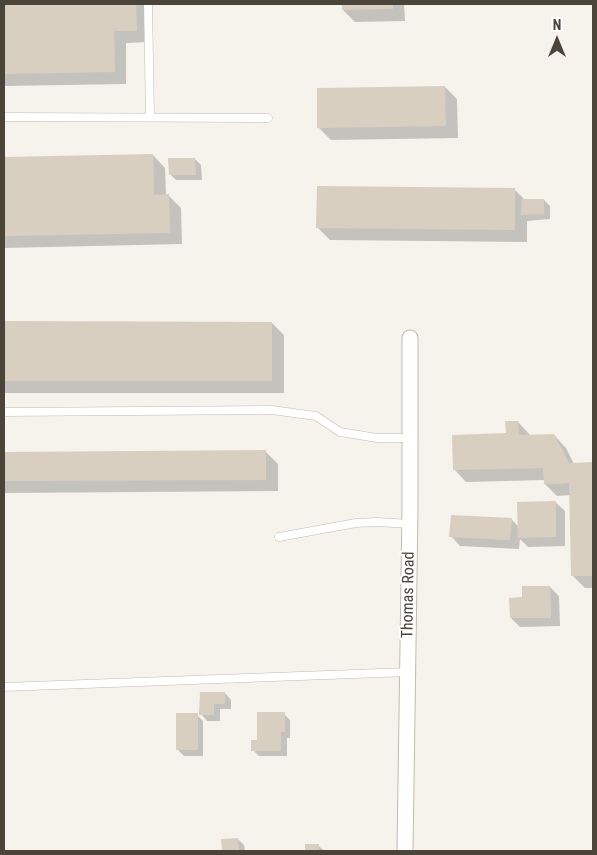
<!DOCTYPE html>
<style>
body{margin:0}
#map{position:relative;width:597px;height:855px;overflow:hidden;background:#f6f3ec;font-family:"Roboto Condensed",sans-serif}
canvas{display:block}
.frame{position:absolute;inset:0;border:5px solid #4b4439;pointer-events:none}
.north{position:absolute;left:532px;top:15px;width:50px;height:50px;-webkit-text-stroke:4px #fff;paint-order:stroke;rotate:0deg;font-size:14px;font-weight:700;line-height:20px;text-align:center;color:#4b4439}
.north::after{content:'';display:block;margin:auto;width:18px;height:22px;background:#4b4439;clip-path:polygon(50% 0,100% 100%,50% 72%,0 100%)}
</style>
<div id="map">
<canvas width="597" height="855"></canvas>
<div class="frame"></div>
<div class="north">N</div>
</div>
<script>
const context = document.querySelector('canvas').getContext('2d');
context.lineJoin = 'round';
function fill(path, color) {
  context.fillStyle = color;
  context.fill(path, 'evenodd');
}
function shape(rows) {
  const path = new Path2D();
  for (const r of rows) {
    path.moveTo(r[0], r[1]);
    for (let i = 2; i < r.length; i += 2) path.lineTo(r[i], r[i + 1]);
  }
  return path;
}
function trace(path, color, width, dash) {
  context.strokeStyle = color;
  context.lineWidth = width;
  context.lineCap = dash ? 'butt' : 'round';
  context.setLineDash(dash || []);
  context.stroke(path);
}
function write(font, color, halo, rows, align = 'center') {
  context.font = font + ' "Roboto Condensed",sans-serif';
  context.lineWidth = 4;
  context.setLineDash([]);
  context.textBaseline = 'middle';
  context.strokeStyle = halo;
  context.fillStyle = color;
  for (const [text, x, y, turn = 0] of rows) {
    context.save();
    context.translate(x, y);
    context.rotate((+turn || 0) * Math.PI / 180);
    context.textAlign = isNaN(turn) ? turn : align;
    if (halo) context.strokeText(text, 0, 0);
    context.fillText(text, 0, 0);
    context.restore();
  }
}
fill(shape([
 [4,4,148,4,149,42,126,43,126,84,4,86],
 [343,4,404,4,405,21,355,22,343,10],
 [445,87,457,99,458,138,331,140,319,128],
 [153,155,165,168,166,196,169,196,181,208,182,244,4,248,4,159],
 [195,159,201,165,202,180,176,180,170,174],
 [515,190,525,200,544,200,550,206,550,219,527,221,527,242,330,240,318,228],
 [4,323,272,323,284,335,284,393,4,393],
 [518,422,530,435,530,436,554,435,566,448,574,464,593,464,593,588,585,588,573,576,571,495,557,496,545,484,545,480,466,482,454,469,507,435],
 [266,452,278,464,278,491,4,493,4,453],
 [555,502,565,511,565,546,528,547,520,539,519,549,460,546,451,536,511,519,519,527],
 [550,587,559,596,560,626,520,627,511,618,523,599],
 [225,693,231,700,231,709,220,709,220,721,207,721,201,714],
 [284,714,290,720,290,738,287,738,287,756,259,756,253,750,259,742],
 [197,715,203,721,203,756,184,756,178,750],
 [238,839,244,845,245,851,223,851,222,841],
 [307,845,318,845,324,851,306,851]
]), '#0003');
fill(shape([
 [4,4,136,4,137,31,114,31,115,72,4,74],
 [342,4,393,4,393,9,342,10],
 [445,86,446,126,317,128,317,88],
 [153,154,154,195,169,194,170,233,4,236,4,157],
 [168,158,195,158,196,175,169,175],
 [317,186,515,188,515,230,316,228],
 [522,199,544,199,544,214,521,215],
 [4,321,272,322,272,381,4,381],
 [505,421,518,421,519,435,554,434,569,463,593,462,593,576,571,576,569,483,544,484,543,468,453,470,452,435,506,433],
 [266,450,266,480,4,481,4,452],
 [556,501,556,537,518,538,517,502],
 [451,515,512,518,510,540,449,537],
 [522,586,550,586,551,618,510,618,509,598,522,597],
 [200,692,225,692,225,704,214,704,214,715,199,715],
 [257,712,285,712,285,732,281,732,281,751,251,751,251,740,257,740],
 [176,713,198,713,198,750,176,750],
 [238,838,239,851,222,851,221,839],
 [305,844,319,844,319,851,305,851]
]), '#d8cfc1');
const lane = shape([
 [148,4,150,117],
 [4,117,268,118],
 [4,412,272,410,316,416,340,432,377,438,410,438],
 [279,537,356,523,377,522,410,524],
 [4,687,408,672]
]);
const street = shape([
 [405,851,410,509,410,338]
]);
trace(lane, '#c2bbae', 9);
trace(street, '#c2bbae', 17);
trace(lane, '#fff', 8);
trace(street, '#fff', 15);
write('16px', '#4b4439', '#fff', [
 ["Thomas Road",409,595,-89]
]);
</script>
